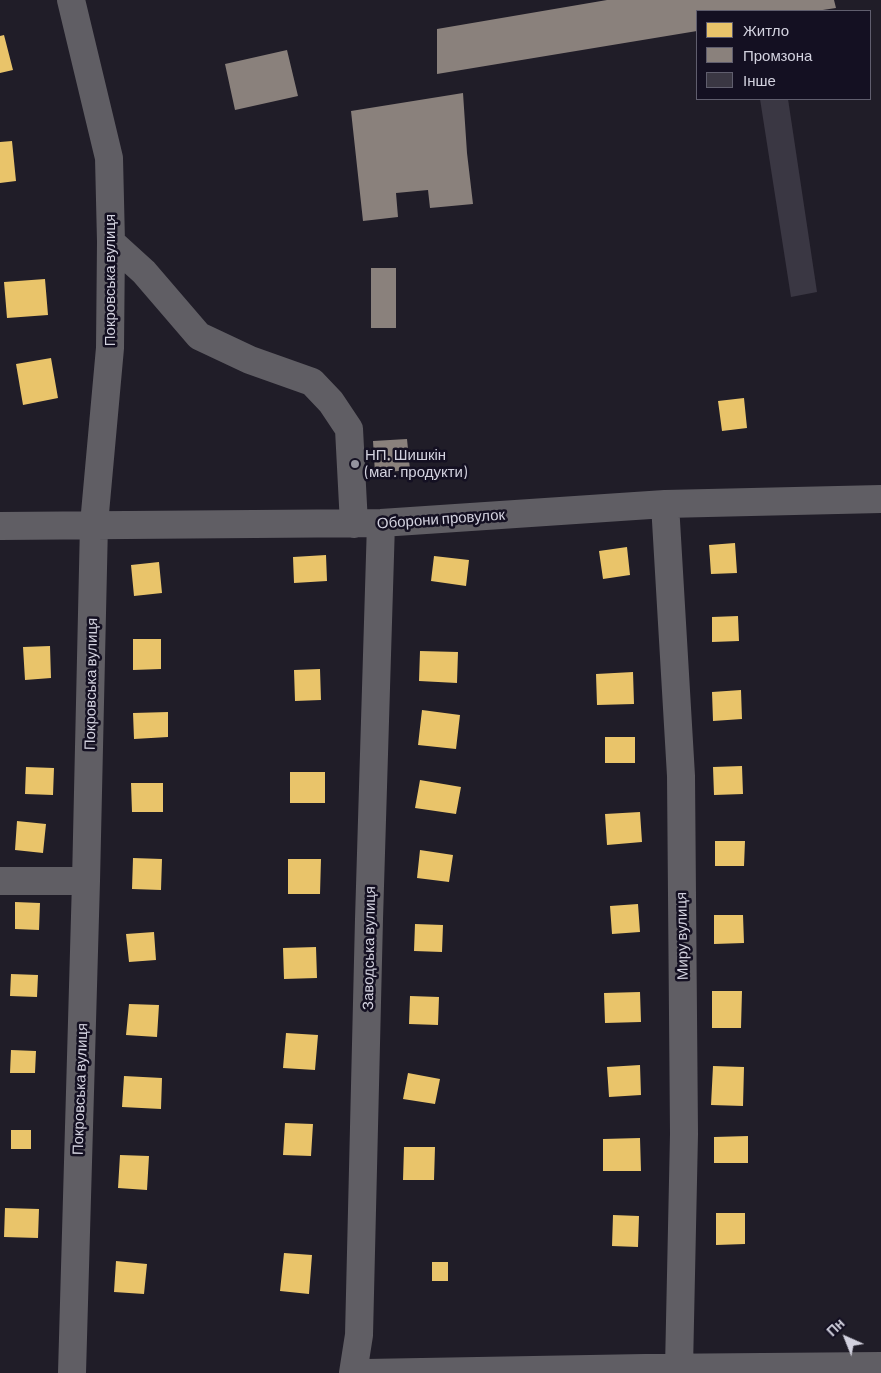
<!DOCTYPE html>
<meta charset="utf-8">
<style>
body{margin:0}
#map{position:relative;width:881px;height:1373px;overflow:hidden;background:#201d28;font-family:Barlow,sans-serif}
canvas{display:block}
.legend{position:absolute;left:696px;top:10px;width:175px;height:90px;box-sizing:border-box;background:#141022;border:1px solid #605e6e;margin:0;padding:6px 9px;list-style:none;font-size:15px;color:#d3d2df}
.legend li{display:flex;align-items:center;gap:10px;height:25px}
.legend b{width:25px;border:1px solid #605e6e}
.north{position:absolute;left:821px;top:1313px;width:50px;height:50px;-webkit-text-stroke:4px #141022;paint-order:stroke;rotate:316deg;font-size:14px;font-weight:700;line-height:20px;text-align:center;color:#d3d2df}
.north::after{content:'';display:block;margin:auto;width:18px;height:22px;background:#d3d2df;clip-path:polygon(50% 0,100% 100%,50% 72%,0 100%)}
</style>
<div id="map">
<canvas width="881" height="1373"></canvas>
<ul class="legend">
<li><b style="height:14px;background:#e9c46a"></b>Житло</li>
<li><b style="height:14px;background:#8a817c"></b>Промзона</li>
<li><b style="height:14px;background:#3a3743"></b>Інше</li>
</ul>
<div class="north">Пн</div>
</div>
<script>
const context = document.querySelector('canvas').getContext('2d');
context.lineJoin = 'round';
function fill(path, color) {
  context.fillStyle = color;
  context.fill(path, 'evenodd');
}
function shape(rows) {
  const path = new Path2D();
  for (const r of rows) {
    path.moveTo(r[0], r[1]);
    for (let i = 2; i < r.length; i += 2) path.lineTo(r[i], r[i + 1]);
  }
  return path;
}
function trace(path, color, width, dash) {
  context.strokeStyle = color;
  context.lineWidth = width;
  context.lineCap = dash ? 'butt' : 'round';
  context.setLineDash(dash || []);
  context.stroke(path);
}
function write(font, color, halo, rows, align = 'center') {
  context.font = font + ' Barlow,sans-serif';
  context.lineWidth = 5;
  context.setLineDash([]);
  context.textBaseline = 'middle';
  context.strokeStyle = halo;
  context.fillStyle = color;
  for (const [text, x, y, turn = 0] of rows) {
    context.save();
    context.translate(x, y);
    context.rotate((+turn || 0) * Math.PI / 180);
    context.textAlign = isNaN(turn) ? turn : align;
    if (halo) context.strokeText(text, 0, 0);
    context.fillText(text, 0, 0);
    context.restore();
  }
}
fill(shape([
 [4,35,13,70,0,73,0,36],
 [12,141,16,181,0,183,0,142],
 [45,279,48,315,7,318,4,282],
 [51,358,58,398,23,405,16,364],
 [744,398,747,428,722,431,718,401],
 [735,543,737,573,711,574,709,545],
 [627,547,630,575,603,579,599,551],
 [326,555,327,581,294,583,293,557],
 [434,556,469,560,466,586,431,581],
 [159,562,162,593,134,596,131,565],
 [738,616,739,641,712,642,712,617],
 [133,639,161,639,161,669,133,670],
 [50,646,51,678,25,680,23,647],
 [420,651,458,652,457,683,419,681],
 [320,669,321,700,295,701,294,670],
 [633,672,634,704,597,705,596,674],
 [741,690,742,719,713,721,712,692],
 [422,710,460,715,456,749,418,745],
 [168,712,168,737,134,739,133,713],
 [605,737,635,737,635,763,605,763],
 [742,766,743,794,714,795,713,767],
 [26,767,54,768,53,795,25,794],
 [290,772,325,772,325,803,290,803],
 [420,780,461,787,456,814,415,808],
 [131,783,163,783,163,812,132,812],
 [640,812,642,842,607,845,605,814],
 [17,821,46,824,43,853,15,850],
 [715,841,745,841,744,866,715,866],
 [420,850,453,855,449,882,417,878],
 [133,858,162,859,161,890,132,889],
 [288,859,321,859,320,894,288,894],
 [15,902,40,903,39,930,15,929],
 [638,904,640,932,612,934,610,906],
 [714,915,743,915,744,943,714,944],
 [415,924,443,925,442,952,414,951],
 [154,932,156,960,129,962,126,934],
 [316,947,317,978,284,979,283,948],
 [11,974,38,975,37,997,10,996],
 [712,991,742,991,741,1028,712,1028],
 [640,992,641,1022,605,1023,604,993],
 [410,996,439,997,438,1025,409,1024],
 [129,1004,159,1005,157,1037,126,1035],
 [286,1033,318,1035,315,1070,283,1068],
 [11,1050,36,1051,35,1073,10,1073],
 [640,1065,641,1095,609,1097,607,1067],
 [713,1066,744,1067,743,1106,711,1105],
 [408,1073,440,1079,435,1104,403,1099],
 [124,1076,162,1078,161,1109,122,1107],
 [285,1123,313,1124,311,1156,283,1155],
 [11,1130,31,1130,31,1149,11,1149],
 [748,1136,748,1163,714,1163,714,1137],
 [640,1138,641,1171,603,1171,603,1139],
 [404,1147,435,1147,434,1180,403,1180],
 [120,1155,149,1156,147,1190,118,1188],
 [5,1208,39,1209,38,1238,4,1237],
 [716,1213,745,1213,745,1244,716,1245],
 [613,1215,639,1216,638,1247,612,1246],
 [284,1253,312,1255,309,1294,280,1291],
 [116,1261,147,1264,144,1294,114,1292],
 [432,1262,448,1262,448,1281,432,1281]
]), '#e9c46a');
fill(shape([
 [607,0,834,0,836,8,816,11,697,11,697,31,437,74,437,29],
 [287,50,298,96,235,110,225,64],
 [463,93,467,153,473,204,430,208,428,190,396,193,398,217,363,221,351,111],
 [371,268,396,268,396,328,371,328],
 [407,439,410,470,375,473,373,441]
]), '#8a817c');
fill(shape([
 [760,99,788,99,817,292,791,297]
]), '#3a3743');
trace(shape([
 [71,0,109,158,111,242,110,348,94,524,86,881,72,1373],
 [111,242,144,272,199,336,250,360,312,382,331,402,349,429,354,524],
 [665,504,681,776,684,1134,679,1368],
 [0,526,381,523,665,504,881,499],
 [0,881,86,881],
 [353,1373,359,1335,369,919,381,523],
 [366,1373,645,1368,881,1366]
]), '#605e64', 28);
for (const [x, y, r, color] of [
 [355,464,5,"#94939f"]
]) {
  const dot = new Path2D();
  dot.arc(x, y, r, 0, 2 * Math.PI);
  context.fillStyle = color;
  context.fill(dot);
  trace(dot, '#141022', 2);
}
write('15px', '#d3d2df', '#141022', [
 ["Покровська вулиця",110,280,-90],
 ["Оборони провулок",441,519,-4],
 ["Покровська вулиця",91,684,-89],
 ["Миру вулиця",682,936,-91],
 ["Заводська вулиця",369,948,-89],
 ["Покровська вулиця",80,1089,-88]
]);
write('15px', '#d3d2df', '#141022', [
 ["НП. Шишкін",365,455],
 ["(маг. продукти)",365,472]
], 'left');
</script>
